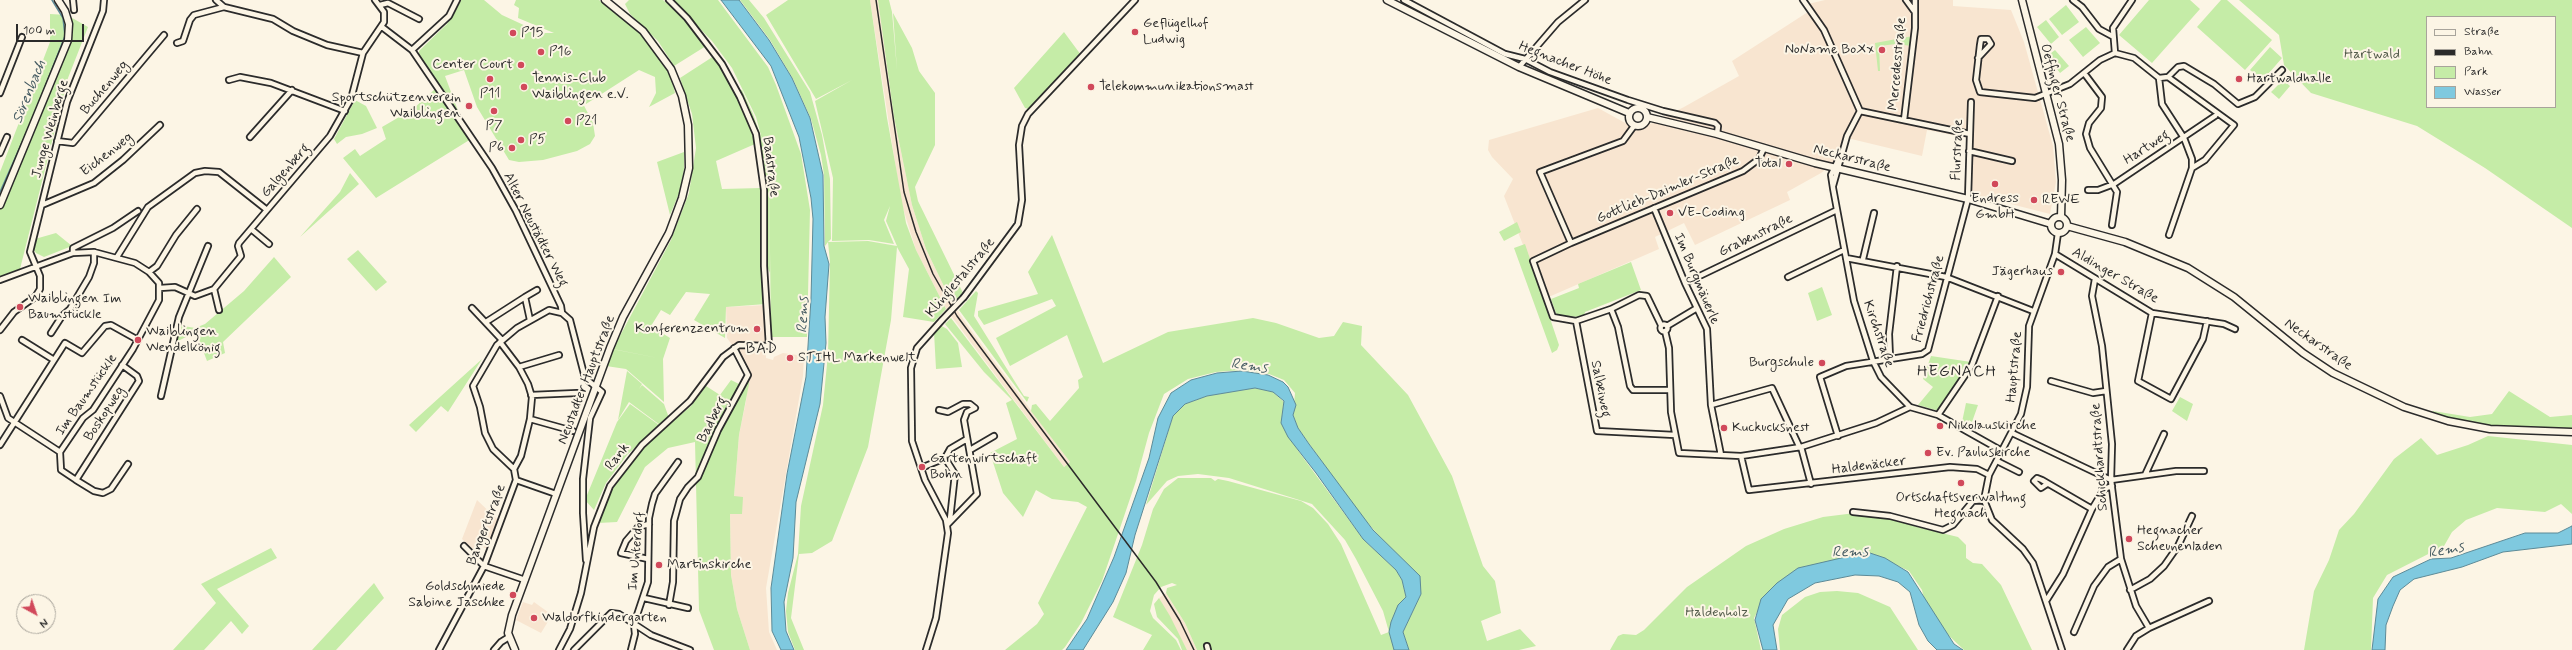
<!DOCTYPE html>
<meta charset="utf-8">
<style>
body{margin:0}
#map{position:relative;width:2572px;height:650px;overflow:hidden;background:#fcf5e5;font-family:Mynerve,sans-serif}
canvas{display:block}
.legend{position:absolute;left:2426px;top:16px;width:130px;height:92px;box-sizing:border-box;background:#fcf5e5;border:1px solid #a8a49b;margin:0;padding:5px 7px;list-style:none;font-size:12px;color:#2b2b2b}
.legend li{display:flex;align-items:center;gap:8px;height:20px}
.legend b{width:20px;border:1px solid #a8a49b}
.north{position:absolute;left:16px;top:594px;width:40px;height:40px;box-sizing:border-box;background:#fcf5e5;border:1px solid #a8a49b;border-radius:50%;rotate:140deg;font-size:11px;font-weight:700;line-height:16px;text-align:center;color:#2b2b2b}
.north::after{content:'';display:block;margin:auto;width:14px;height:18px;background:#d1495b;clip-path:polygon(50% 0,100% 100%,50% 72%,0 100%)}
.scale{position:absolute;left:16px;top:24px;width:68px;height:18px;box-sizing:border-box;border:2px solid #2b2b2b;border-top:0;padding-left:5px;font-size:12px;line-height:14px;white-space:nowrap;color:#2b2b2b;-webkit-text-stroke:3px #fcf5e5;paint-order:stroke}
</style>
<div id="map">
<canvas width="2572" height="650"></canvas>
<ul class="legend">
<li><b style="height:5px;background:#fcf5e5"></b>Straße</li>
<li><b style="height:5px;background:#2b2b2b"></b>Bahn</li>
<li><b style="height:11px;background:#c5eca7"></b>Park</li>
<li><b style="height:11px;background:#7fc9df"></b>Wasser</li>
</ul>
<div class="north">N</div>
<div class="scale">100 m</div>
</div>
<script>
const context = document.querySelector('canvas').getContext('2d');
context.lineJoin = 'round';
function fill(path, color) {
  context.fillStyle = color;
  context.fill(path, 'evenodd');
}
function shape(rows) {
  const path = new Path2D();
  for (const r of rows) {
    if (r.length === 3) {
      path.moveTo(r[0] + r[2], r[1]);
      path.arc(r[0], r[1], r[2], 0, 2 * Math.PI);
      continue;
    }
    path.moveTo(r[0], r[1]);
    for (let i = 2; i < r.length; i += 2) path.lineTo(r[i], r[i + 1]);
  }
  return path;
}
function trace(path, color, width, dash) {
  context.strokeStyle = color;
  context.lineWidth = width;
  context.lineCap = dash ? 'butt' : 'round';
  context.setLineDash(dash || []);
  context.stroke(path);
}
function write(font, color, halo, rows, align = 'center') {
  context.font = font + ' Mynerve,sans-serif';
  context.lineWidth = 4;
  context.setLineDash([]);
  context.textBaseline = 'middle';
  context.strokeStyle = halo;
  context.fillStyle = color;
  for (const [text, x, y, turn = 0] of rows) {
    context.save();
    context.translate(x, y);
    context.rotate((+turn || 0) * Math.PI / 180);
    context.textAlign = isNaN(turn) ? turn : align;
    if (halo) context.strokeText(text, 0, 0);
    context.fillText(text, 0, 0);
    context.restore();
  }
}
fill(shape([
 [870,0,878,0,894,117,912,205,926,249,952,303,973,333,1070,462,1064,467,946,309,916,250,901,202],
 [1825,0,1953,0,1953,6,2011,10,2024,42,2053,146,2056,182,2050,214,1964,192,1967,138,1927,130,1922,156,1843,137,1836,161,1821,173,1787,192,1790,200,1695,245,1684,223,1655,237,1659,249,1544,299,1504,196,1513,179,1492,157,1488,150,1489,140,1598,108,1638,130,1684,107,1739,76,1732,61,1811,10,1808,4],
 [766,305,766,358,773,360,774,357,783,353,804,356,803,376,766,588,769,632,777,650,750,650,737,609,731,575,730,514,742,514,734,496,739,435,746,401,750,370,727,338,726,307],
 [477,500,498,520,488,549,482,547,479,554,462,539],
 [1166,593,1185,623,1197,650,1187,650,1159,598],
 [523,602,532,605,534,602,552,615,541,633,516,620]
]), '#f8e5d0');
fill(shape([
 [461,0,484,0,502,15,541,33,554,33,518,18,519,8,514,5,516,0,599,0,643,35,665,66,671,77,675,93,649,107,656,93,655,77,639,70,586,104,579,96,593,123,595,136,590,144,577,151,543,160,519,162,509,160,477,107,464,70,445,76,460,116,419,56,419,51,447,24],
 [629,0,663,0,686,20,706,46,674,66,658,41,630,14,625,4],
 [672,0,718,0,768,67,776,85,801,154,810,210,807,337,771,337,769,165,756,117,732,68,712,41],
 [740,0,749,0,764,18,810,92,822,135,830,179,831,239,828,242,868,241,897,246,886,221,890,206,884,220,894,244,869,240,832,241,833,178,815,101,852,80,816,99,766,15,788,0,870,0,887,118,906,223,916,250,946,309,934,322,903,317,909,269,897,247,891,320,868,447,832,541,812,553,799,554,791,618,804,650,795,650,788,632,786,611,788,593,798,554,801,506,823,405,828,354,830,262,828,242,825,246,824,175,821,155,811,119,793,79,770,40],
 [878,0,889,0,892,12,897,70,893,13,912,48,919,71,935,93,935,145,915,187,918,201,963,293,952,303,926,249,912,205,894,117],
 [2149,0,2190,0,2200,9,2152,63,2119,35],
 [2221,0,2227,0,2272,40,2245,70,2197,27],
 [2239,0,2572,0,2572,228,2485,168,2417,126,2311,93,2284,65,2279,35],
 [2427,17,2555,17,2555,107,2427,107],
 [2066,5,2079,22,2062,35,2049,19],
 [50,14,67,15,88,27,68,78,20,269,0,277,0,172,50,42],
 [2046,20,2059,37,2051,44,2037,27],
 [2086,27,2100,43,2083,57,2069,40],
 [1064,32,1081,55,1029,109,1025,108,1014,88],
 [1913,36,1912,46,1896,44,1879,46,1880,71,1878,71,1875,43],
 [2270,47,2282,58,2263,80,2250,70],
 [2055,50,2069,66,2060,73,2047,56],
 [714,56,732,84,746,114,755,144,716,161,722,189,761,188,762,266,766,304,726,307,725,338,694,320,710,294,686,292,670,315,661,310,651,326,670,338,663,359,613,349,671,240,689,193,696,148,692,114,680,78],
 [2283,80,2290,86,2279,99,2271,92],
 [435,89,471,139,376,198,343,158,355,149,360,156,386,139,382,127,413,109],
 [739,90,742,90,753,114,764,145,769,182,766,182,760,139],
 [355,100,366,106,377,128,362,134,346,137,337,144,334,139],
 [684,152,684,169,680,191,670,215,657,162],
 [350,173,359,184,300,237,340,192],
 [766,186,769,187,770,273,767,266],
 [1517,222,1521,232,1504,241,1499,232],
 [56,233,72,246,44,257,36,253,33,249,35,239],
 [1052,235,1103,363,1168,332,1253,318,1276,323,1319,338,1334,336,1343,322,1362,326,1361,345,1408,395,1452,476,1483,566,1495,581,1501,613,1481,621,1487,641,1520,629,1536,646,1519,650,1409,650,1403,632,1421,594,1389,547,1357,511,1298,428,1293,415,1295,393,1284,380,1269,374,1242,370,1216,372,1188,379,1164,394,1149,433,1136,481,1102,581,1081,623,1065,647,1062,650,1005,650,1037,624,1044,614,1038,603,1087,507,1078,502,1052,499,1036,490,1023,517,1003,493,990,453,1017,439,1006,403,1012,400,984,372,945,324,951,318,1064,467,1070,462,1031,411,1032,405,1036,404,1050,421,1079,388,1078,380,1083,377,1067,335,1010,366,996,338,1056,306,1052,299,984,325,978,316,978,311,1038,294,1028,272],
 [1525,244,1559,345,1557,350,1552,353,1514,248],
 [358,250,387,282,376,291,347,259],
 [274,257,291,277,223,342,225,353,207,361,196,332,172,344,178,325,195,328,205,324,244,291],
 [1631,262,1641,290,1585,312,1584,317,1559,316,1556,313,1551,299,1579,288,1578,284],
 [1822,287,1832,315,1817,321,1808,293],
 [976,291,978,293,974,316,1017,385,1024,396,1029,397,1027,402,959,310],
 [940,325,947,329,958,343,962,367,936,369,934,332],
 [612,349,663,359,664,402,626,369,606,366],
 [1931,356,1971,362,1971,366,1939,411,1918,405,1933,387,1923,379],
 [482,359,448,412,441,406,416,432,409,425],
 [627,371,642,384,639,389,642,385,664,404,669,418,660,425,629,402,618,420],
 [746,375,749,376,749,384,739,435,734,496,743,497,742,514,730,514,731,575,737,609,750,650,714,650,699,610,695,442,700,427,695,442,668,448,645,467,617,522,598,523,612,487,637,452,691,406,696,413,691,406,706,386,720,395,731,380,739,384],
 [1255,388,1273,392,1284,402,1281,423,1299,452,1363,539,1396,570,1402,580,1406,597,1393,643,1394,650,1197,650,1185,623,1166,593,1167,588,1177,585,1172,583,1161,587,1154,595,1150,611,1153,618,1176,640,1181,650,1143,650,1152,635,1113,617,1142,545,1153,509,1164,489,1178,478,1211,478,1215,481,1218,479,1228,481,1301,501,1313,508,1328,524,1341,544,1381,635,1389,632,1383,611,1356,559,1345,540,1312,504,1229,478,1198,474,1178,476,1167,481,1146,505,1173,416,1185,404,1207,396],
 [2509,391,2550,417,2572,415,2572,428,2512,431,2430,416,2433,411,2470,417,2492,414],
 [2180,397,2193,404,2187,421,2172,411],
 [1966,403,1978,405,1972,422,1969,420,1967,423,1962,422],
 [630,404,659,425,627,455,606,483,594,510,585,500,617,422],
 [2488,436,2572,445,2572,514,2561,504,2545,512,2497,508,2466,520,2452,532,2444,546,2387,575,2373,598,2371,650,2304,650,2314,591,2329,560,2339,530,2354,514,2394,459,2421,438,2437,455,2468,445],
 [1855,513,1889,518,1917,527,1958,537,1966,545,1966,558,1973,563,1982,564,2001,585,2032,650,1964,650,1943,630,1926,606,1922,590,1909,571,1890,562,1796,572,1767,593,1754,618,1761,650,1610,650,1618,636,1623,634,1636,635,1644,630,1687,587,1746,546,1784,529,1823,517],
 [271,548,277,558,217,589,249,626,242,634,231,621,204,650,173,650,216,603,201,584],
 [374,583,384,598,336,650,312,650],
 [1837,591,1858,593,1890,607,1918,650,1780,650,1778,629,1782,615,1805,597,1820,592],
 [1159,598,1170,616,1187,650,1182,650,1178,639,1157,617,1154,604]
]), '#c5eca7');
const water = shape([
 [721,0,739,0,769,40,792,78,810,118,823,175,824,246,829,264,825,317,826,343,820,404,796,502,793,558,784,602,786,631,794,650,781,650,772,631,771,588,787,474,806,377,811,299,813,219,811,198,799,137,771,66,721,0],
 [1242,371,1268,375,1283,382,1288,387,1296,405,1293,415,1298,428,1309,444,1373,530,1420,576,1421,594,1403,632,1409,650,1394,650,1389,632,1391,622,1398,605,1406,597,1402,580,1396,570,1363,539,1316,473,1288,437,1281,423,1284,401,1273,392,1255,388,1207,396,1185,404,1173,416,1135,535,1126,573,1113,602,1083,650,1066,650,1087,619,1114,557,1149,458,1158,418,1171,393,1191,380,1217,373,1242,371],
 [2572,526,2572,544,2503,552,2462,567,2414,579,2400,590,2393,606,2386,625,2385,650,2372,650,2378,599,2393,577,2431,559,2451,558,2525,533,2558,533,2572,526],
 [1867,552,1885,558,1908,572,1954,644,1963,650,1937,650,1928,641,1919,625,1910,592,1898,582,1879,576,1855,575,1815,583,1788,599,1773,625,1777,650,1763,650,1755,620,1761,599,1777,583,1798,568,1867,552]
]);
fill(water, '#7fc9df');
trace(water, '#5d8a97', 1);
trace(shape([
 [0,192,32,120,65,36,63,18,52,0]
]), '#5d8a97', 1.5);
const street = shape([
 [73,0,74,10],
 [216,0,224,7,273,19,293,31,327,45,363,53],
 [1404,0,1505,54,1525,59,1550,72,1628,100,1663,111,1715,123,1718,126,1717,134],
 [1803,0,1824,30,1860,111],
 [1906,0,1914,11],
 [2073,0,2082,7,2099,29,2112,36],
 [380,5,388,3,419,19],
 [382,27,412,50,492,168,516,211,561,306,562,313],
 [177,43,183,41,190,20,194,15,224,7],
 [412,50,449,16,457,0],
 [2115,53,2113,28,2132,0],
 [1978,58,1991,44,1988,39,1981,39,1980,45,1976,80,1980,92,2035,98,2070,84,2100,60,2115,53,2134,58,2159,78,2168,77,2178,67,2184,66,2214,84,2238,104,2255,97,2282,70],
 [1519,67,1558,22,1585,0],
 [2084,73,2102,97,2101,108,2089,123,2086,134,2090,148,2117,192,2112,225],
 [2168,77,2234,125,2205,160,2192,168],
 [2159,78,2162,104,2184,138,2192,159,2192,168,2169,235],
 [229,80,240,77,271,83,345,111],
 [0,93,22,37],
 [1860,111,1970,134],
 [1904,120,1915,28,1915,0],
 [1634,126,1623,141,1540,172,1571,243,1743,171,1759,159,1764,148],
 [250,137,292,90],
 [57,141,73,143,164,35],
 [1843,150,1831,175,1833,188,1854,301,1873,361,1881,377,1910,407,1938,415,2002,451],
 [1969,151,2012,161],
 [0,153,7,137],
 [1833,186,1847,136,1860,111],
 [2088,190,2098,190,2114,184,2215,116],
 [42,205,94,183,123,160,160,125],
 [1654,208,1685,283,1707,329,1711,405,1721,455],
 [251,229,269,244],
 [2058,233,2055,254,2029,326,2027,387,2021,414,1989,475,1984,500,1992,520,2023,549,2033,563,2062,650],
 [1571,243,1533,261,1553,317,1576,321],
 [73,253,73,248,113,228,138,211],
 [2055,254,2152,313,2224,324,2235,329],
 [117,257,148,207,195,173,205,171,219,172,267,210],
 [1846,258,1946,277,2033,311],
 [1863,259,1874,213],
 [149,272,157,266,176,235,197,209],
 [1788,277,1844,250],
 [2095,279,2092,296,2102,346,2112,444,2111,480,2121,559,2136,606,2149,628],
 [0,280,73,253,94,252,135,263,149,272,159,283,159,300,133,349,93,410,83,418,60,452],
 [1685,283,1837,210],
 [160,288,175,287,195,296,214,289,241,256,238,246,239,243,330,136,351,99,363,53,384,22,384,12,375,0],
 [214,289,219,310],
 [525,297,537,290],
 [964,297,1018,224,1022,200,1019,145,1022,126,1028,114,1135,0],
 [472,308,502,340],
 [1611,309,1618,327,1630,386,1633,390,1669,390],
 [2152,313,2138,381,2171,399,2203,339,2207,321],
 [1576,321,1597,431,1675,435],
 [1576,321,1611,309,1639,295,1647,296,1661,325],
 [486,322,525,297,530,320],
 [1664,328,3.5],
 [1667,326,1697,308],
 [0,330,14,312,35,297,40,289,40,276,30,252,67,102,103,11,104,0],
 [1665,331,1669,348,1671,412,1679,453,1741,456,1801,447,1876,423,1910,407],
 [51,333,62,316,70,309,89,277,94,263,94,252],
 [22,340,54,360],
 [500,342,519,367,528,384,532,397,530,419,521,456,514,469],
 [1890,358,1889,334,1897,266],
 [519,367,559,355],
 [2051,381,2093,393,2106,391],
 [531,395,577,393],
 [0,396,8,418,60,452],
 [161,396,179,317,208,246],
 [1711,405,1772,388,1799,446],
 [939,410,948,412,963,404,970,404,975,408,967,412,964,420,977,494,947,525],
 [1938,415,1972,365,1998,296],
 [530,419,573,431],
 [2012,433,2111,480,2176,471,2204,471],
 [1838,436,1820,377,1846,366,1922,354,1928,350,1968,199,1971,102],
 [0,445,65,343,82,353,105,326,111,325,138,340],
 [1801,447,1811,484],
 [970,450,994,436],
 [60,452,61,470,76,480,139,381,137,376,122,365],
 [1741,456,1749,490,1950,467,1977,469,1989,475],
 [1997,461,2019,472],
 [921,468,945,458],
 [2145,475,2164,434],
 [76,480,94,491,103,493,111,489,128,464],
 [516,480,556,494],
 [2047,484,2041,488,2034,481,2037,478,2042,480,2092,509],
 [1853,512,1890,516,1943,530,1953,525,1973,501,1984,500],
 [950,519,955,474,945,458,950,449,967,439],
 [464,546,484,566,525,580],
 [648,559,621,553,626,541,638,527,649,524],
 [2130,590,2150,579,2164,566,2178,546,2192,516],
 [644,598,688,608],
 [2046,601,2063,574,2092,509,2104,489,2112,486],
 [669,605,673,582,674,521,680,499,688,487,698,477,718,430,748,375,734,348],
 [2074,632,2094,586,2108,567,2121,559],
 [1207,646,1208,650],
 [439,650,484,566,516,480,514,469,493,449,485,433,480,407,473,386,497,345,517,328,549,310,562,313,570,320,585,378,602,392,590,418,583,479,583,513,586,560],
 [494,650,501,642,509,637],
 [559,650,570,629,581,593,594,527,610,486,642,445,690,401,723,357,739,345,769,346,764,266,764,190,756,134,740,97,722,64,687,18,669,0],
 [574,650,611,613,619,614,651,635,690,650],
 [631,650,635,634,634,624,648,582,649,518,652,504,655,494,678,462],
 [926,650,936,618,948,533,946,520,925,480,912,441,911,368,917,348,942,320],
 [2127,650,2136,636,2149,628,2209,601]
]);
const secondary = shape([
 [1387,0,1519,67,1629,113],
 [2022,0,2059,144,2062,180,2061,217],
 [1638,117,9],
 [1647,117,1717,134,1815,163,1968,199,2051,224],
 [0,205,68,40,69,24,65,11,58,0],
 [2059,225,8],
 [2067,226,2125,242,2188,268,2234,297,2303,353,2333,373,2404,407,2448,421,2490,429,2572,432],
 [515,650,508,633,512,615,610,348,623,317,669,233,682,198,689,168,688,125,682,96,671,69,643,31,605,0]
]);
trace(street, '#2b2b2b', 8);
trace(secondary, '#2b2b2b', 9);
trace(street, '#fcf5e5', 4.5);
trace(secondary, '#fcf5e5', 6);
trace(shape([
 [876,0,904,192,916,232,933,274,957,316,980,347,1156,582,1180,621,1194,650]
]), '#2b2b2b', 1.5);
const streetBridge = shape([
 [942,320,964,297]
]);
trace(streetBridge, '#2b2b2b', 8, []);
trace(streetBridge, '#fcf5e5', 4.5);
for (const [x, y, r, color] of [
 [1135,32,4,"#d1495b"],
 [513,33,4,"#d1495b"],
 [1882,50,4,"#d1495b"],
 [541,52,4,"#d1495b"],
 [521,65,4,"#d1495b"],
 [490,79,4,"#d1495b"],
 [2239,79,4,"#d1495b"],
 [524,87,4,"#d1495b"],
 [1091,87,4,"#d1495b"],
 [469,106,4,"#d1495b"],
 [494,111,4,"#d1495b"],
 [568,121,4,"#d1495b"],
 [521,140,4,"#d1495b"],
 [512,148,4,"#d1495b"],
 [1789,164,4,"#d1495b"],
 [1995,184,4,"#d1495b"],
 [2034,200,4,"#d1495b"],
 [1670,213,4,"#d1495b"],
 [2061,272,4,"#d1495b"],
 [20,307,4,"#d1495b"],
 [757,329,4,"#d1495b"],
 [138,340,4,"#d1495b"],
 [790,358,4,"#d1495b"],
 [1822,363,4,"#d1495b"],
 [1940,426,4,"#d1495b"],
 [1724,428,4,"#d1495b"],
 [1928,453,4,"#d1495b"],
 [922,467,4,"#d1495b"],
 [1961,483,4,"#d1495b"],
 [2129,539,4,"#d1495b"],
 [659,565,4,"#d1495b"],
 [513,595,4,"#d1495b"],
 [534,618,4,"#d1495b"]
]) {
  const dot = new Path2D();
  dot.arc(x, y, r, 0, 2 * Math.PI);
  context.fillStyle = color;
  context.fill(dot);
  trace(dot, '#fcf5e5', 1.5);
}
write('14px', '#2b2b2b', '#fcf5e5', [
 ["Geflügelhof",1143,24],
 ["Ludwig",1143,40],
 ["P15",521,33],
 ["NoName BoXx",1874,50,"right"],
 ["P16",549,52],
 ["Center Court",513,65,"right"],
 ["Tennis-Club",532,79],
 ["Waiblingen e.V.",532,95],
 ["Hartwaldhalle",2247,79],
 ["Telekommunikationsmast",1099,87],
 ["P11",490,94,"center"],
 ["Sportschützenverein",461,98,"right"],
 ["Waiblingen",461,114,"right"],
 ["P21",576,121],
 ["P7",494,126,"center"],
 ["P5",529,140],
 ["P6",504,148,"right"],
 ["Total",1781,164,"right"],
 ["Endress",1995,199,"center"],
 ["GmbH",1995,215,"center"],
 ["REWE",2042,200],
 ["VE-Coding",1678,213],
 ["Jägerhaus",2053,272,"right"],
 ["Waiblingen Im",28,299],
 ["Baumstückle",28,315],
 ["Konferenzzentrum",749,329,"right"],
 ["Waiblingen",146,332],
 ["Wendelkönig",146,348],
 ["STIHL Markenwelt",798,358],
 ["Burgschule",1814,363,"right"],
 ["Nikolauskirche",1948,426],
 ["Kuckucksnest",1732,428],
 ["Ev. Pauluskirche",1936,453],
 ["Gartenwirtschaft",930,459],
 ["Bohn",930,475],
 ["Ortschaftsverwaltung",1961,498,"center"],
 ["Hegnach",1961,514,"center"],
 ["Hegnacher",2137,531],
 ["Scheunenladen",2137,547],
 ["Martinskirche",667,565],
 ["Goldschmiede",505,587,"right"],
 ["Sabine Jaschke",505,603,"right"],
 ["Waldorfkindergarten",542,618]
], 'left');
write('14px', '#525b4a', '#fcf5e5', [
 ["Hartwald",2372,55],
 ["Haldenholz",1717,613]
]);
write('14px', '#2b2b2b', '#fcf5e5', [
 ["Hegnacher Höhe",1565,64,21],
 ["Mercedesstraße",1898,64,-85],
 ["Buchenweg",105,88,-50],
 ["Oeffinger Straße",2057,93,75],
 ["Junge Weinberge",51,129,-74],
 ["Hartweg",2147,148,-33],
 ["Flurstraße",1958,150,-88],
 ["Eichenweg",107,155,-38],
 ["Neckarstraße",1852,159,14],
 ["Badstraße",770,167,83],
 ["Galgenberg",286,171,-49],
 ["Gottlieb-Daimler-Straße",1668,190,-23],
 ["Alter Neustädter Weg",535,230,63],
 ["Grabenstraße",1756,236,-26],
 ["Aldinger Straße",2115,276,30],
 ["Klinglestalstraße",961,278,-50],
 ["Im Burgmäuerle",1696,279,67],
 ["Friedrichstraße",1929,299,-75],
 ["Kirchstraße",1878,334,71],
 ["Neckarstraße",2318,345,35],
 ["Hauptstraße",2015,367,-85],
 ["Neustadter Hauptstraße",587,380,-69],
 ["Salbeiweg",1600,389,79],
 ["Im Baumstückle",87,395,-55],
 ["Boskopweg",105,414,-57],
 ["Badberg",713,420,-63],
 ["Rank",618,457,-52],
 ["Schickhardtstraße",2100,457,-94],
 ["Haldenäcker",1869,466,-7],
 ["Bangertstraße",487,525,-69],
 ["Im Unterdorf",637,551,-85]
]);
write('italic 15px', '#445a61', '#fcf5e5', [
 ["Sörenbach",30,92,-68],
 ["Rems",804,315,-87],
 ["Rems",1249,367,8],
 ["Rems",2446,551,-10],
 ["Rems",1850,553,-1]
]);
context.letterSpacing = '1px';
write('15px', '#2b2b2b', '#fcf5e5', [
 ["BAD",762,350]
]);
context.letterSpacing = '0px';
context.letterSpacing = '1px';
write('16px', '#2b2b2b', '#fcf5e5', [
 ["HEGNACH",1957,373]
]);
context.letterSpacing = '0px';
</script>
